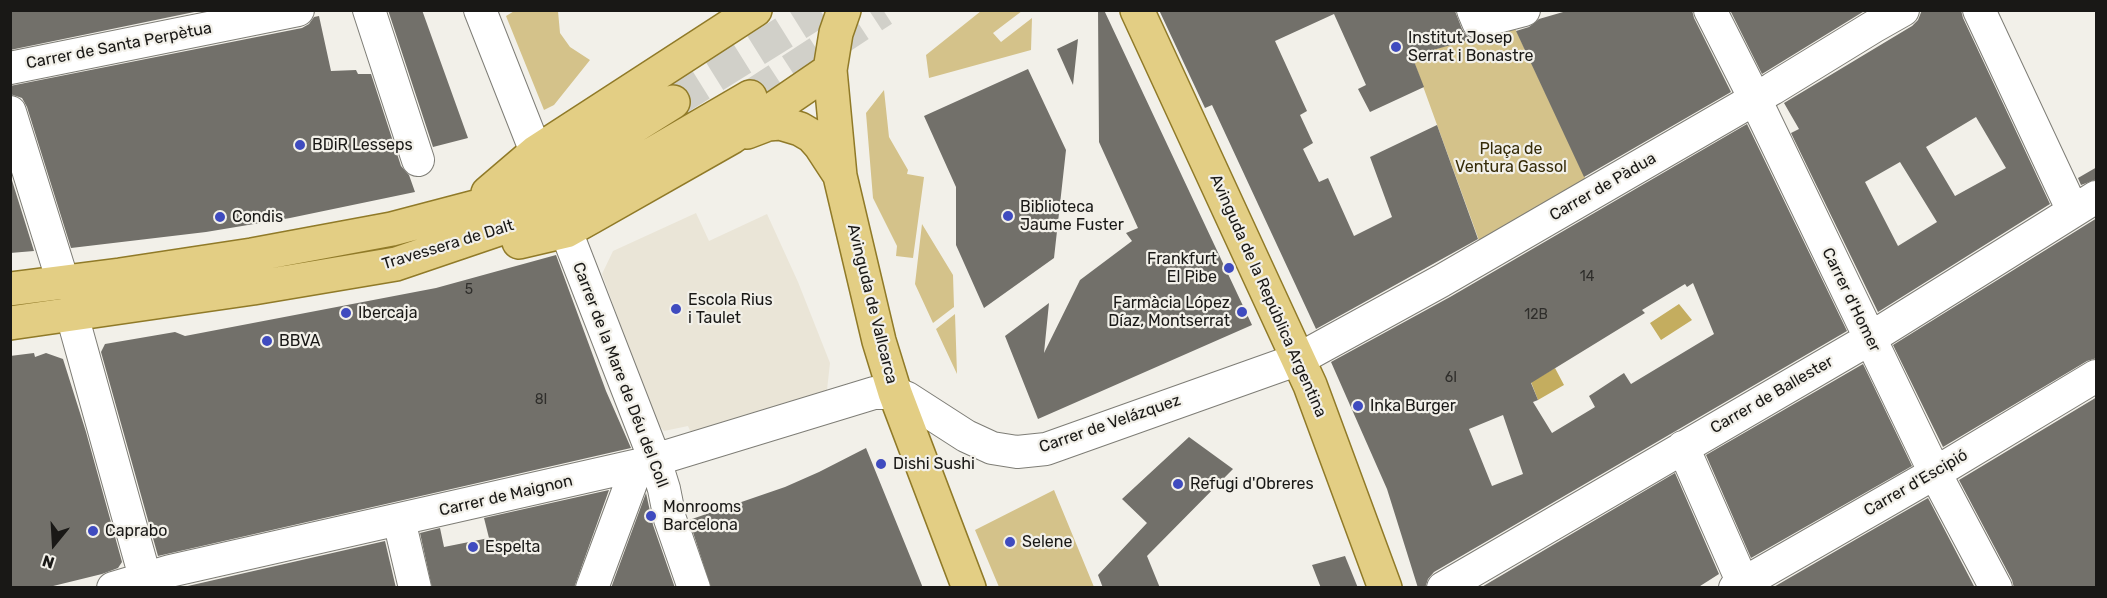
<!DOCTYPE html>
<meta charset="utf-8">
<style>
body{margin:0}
#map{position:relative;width:2107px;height:598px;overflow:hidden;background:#f2f0e9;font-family:Rubik,sans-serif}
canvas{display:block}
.frame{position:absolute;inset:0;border:12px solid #191816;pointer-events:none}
.north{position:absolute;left:24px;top:514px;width:60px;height:60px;-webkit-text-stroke:4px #f2f0e9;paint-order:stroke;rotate:198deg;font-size:16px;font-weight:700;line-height:24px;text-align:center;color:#191816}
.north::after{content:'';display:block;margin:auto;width:21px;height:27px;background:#191816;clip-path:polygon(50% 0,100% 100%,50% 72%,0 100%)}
</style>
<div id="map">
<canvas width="2107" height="598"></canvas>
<div class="frame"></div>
<div class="north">N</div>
</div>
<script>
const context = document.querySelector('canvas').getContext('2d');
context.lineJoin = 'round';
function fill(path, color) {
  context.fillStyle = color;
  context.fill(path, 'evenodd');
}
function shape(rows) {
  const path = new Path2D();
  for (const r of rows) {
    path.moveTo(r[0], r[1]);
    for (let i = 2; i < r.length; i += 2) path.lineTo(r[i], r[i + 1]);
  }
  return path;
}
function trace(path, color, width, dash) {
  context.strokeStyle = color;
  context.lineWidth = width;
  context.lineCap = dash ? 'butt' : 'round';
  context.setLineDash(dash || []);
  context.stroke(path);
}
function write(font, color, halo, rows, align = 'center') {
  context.font = font + ' Rubik,sans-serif';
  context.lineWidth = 4.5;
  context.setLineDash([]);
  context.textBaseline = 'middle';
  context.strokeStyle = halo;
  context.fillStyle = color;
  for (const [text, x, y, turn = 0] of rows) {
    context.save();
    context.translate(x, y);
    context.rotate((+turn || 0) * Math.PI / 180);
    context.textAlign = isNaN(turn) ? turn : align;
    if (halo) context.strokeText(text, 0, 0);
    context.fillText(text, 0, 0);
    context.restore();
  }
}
fill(shape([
 [696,213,709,241,767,214,798,282,830,363,827,390,692,435,688,426,664,431,655,421,602,274,613,251]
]), '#eae5d7');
fill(shape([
 [516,10,558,11,560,33,570,47,590,60,554,105,544,110,506,16],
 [981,11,1022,11,993,33,1001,42,1032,18,1031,50,929,78,926,55],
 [1514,26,1588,184,1481,246,1412,56],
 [884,90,889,137,908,170,907,174,924,177,913,258,896,256,897,246,873,198,866,113],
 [922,224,953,275,954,307,933,323,915,284],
 [955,314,957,374,936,329],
 [1054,490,1094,587,999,587,975,530]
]), '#d4c28a');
fill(shape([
 [1679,304,1692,320,1661,340,1650,323],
 [1555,368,1564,385,1538,400,1531,382]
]), '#c4ad5f');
fill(shape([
 [10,10,204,10,10,50],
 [388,10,422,10,468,138,433,147],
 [1098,10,1104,10,1252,325,1038,419,1005,336,1049,303,1044,353,1080,280,1132,241,1126,233,1138,228,1099,142],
 [1159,10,1455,11,1462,29,1466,35,1472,39,1412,56,1424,87,1370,112,1358,89,1366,85,1334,14,1275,41,1307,111,1300,115,1313,143,1303,149,1319,182,1328,178,1354,236,1392,217,1370,157,1437,125,1478,239,1316,329,1212,105,1205,108],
 [1570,10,1692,10,1694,18,1731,92,1584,177,1516,31,1529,27,1539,19],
 [1730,10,1866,10,1762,74],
 [1922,10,1961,10,1963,18,2050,204,1878,312,1791,133,1799,129,1784,103,1912,26,1918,20],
 [1976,117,2006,168,1955,196,1926,147],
 [1900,162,1937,222,1898,246,1865,182],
 [319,16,331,71,356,70,358,74,371,74,401,166,409,175,415,192,290,218,206,232,71,248,27,107,22,98,10,94,10,86,302,28,309,24,314,17],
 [1078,39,1073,85,1057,49],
 [1028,69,1066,150,1054,258,984,308,956,245,956,187,924,116],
 [1747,124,1847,331,1434,572,1428,579,1425,588,1418,588,1387,489,1331,362,1450,297],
 [1693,283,1714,334,1631,384,1624,373,1589,396,1595,407,1552,433,1533,402,1538,400,1531,383,1645,313,1642,310,1685,284,1687,287],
 [1503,415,1523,474,1492,486,1469,429],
 [2097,167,2097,179,2081,185,2078,178],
 [10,174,34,251,10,253],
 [2097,218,2097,358,2087,361,1943,447,1893,345],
 [556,255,606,391,631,448,158,556,101,352,105,344,175,332,185,336,436,288],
 [34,353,35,357,46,353,63,359,86,432,122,562,118,568,102,574,45,588,10,588,10,356],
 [1863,364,1912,466,1751,558,1706,455],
 [2097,397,2097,588,2014,588,2012,580,1959,480],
 [1189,437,1233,469,1147,556,1160,588,1103,588,1098,575,1147,523,1122,499],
 [866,448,923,588,711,588,689,520,785,487,819,472],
 [1675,473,1719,574,1697,588,1480,588],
 [609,490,574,588,432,588,420,533,440,528,444,547,489,538,484,518],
 [646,493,653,525,675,588,611,588],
 [1928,498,1975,588,1772,588,1879,526],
 [385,541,396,588,179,588],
 [1345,556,1358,588,1321,588,1312,565]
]), '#72706a');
trace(shape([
 [750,97,883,10],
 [673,102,820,10]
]), '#d1d0c9', 33, [33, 16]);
const minor = shape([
 [369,10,418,160],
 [480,10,536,152],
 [1473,10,1478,22,1524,10],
 [1710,10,1755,99,1935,473,1996,588],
 [1979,10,2073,211],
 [10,68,298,10],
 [10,112,63,282],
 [566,231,655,460,664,489,670,519,694,588],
 [72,315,148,588],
 [1683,447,1745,588],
 [399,520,415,588],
 [113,588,170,571,638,465,874,393,895,393,907,398,966,436,992,448,1017,452,1046,449,1299,359,1441,281,1772,89,1873,27,1903,10],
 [592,588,634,475],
 [1443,588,1861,344,2096,197],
 [1735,588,1935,473,2096,376]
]);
const major = shape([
 [844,10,836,33,830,70,840,176,879,341,895,393,969,588],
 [1137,10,1310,385,1385,588],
 [747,132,768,124,780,123,800,129,812,136,820,145,839,174],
 [488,193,536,152,755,10],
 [519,242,566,231,591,217,732,137,830,70],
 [10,289,120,275,252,255,392,229,491,203,546,179,571,166,673,102],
 [10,323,253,288,396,264,558,209,750,97]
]);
trace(minor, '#7e7d76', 34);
trace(major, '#907a28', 36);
trace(minor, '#fff', 32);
trace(major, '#e3ce84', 33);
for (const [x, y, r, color] of [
 [1396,47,6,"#3f4bbf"],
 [300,145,6,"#3f4bbf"],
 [1008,216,6,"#3f4bbf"],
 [220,217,6,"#3f4bbf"],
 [1229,268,6,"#3f4bbf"],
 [676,309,6,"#3f4bbf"],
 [1242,312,6,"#3f4bbf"],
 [346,313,6,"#3f4bbf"],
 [267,341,6,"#3f4bbf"],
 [1358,406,6,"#3f4bbf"],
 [881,464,6,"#3f4bbf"],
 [1178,484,6,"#3f4bbf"],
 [651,516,6,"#3f4bbf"],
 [93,531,6,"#3f4bbf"],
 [1010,542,6,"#3f4bbf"],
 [473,547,6,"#3f4bbf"]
]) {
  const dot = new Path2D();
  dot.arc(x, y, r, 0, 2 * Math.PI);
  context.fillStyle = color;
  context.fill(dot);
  trace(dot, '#f2f0e9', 2);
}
write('14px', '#2f2e2b', null, [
 ["14",1587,277],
 ["5",469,290],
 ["12B",1536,315],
 ["6I",1451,378],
 ["8I",541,400]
]);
write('16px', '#191816', '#f2f0e9', [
 ["Institut Josep",1408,38],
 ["Serrat i Bonastre",1408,56],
 ["BDiR Lesseps",312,145],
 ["Biblioteca",1020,207],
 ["Jaume Fuster",1020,225],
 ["Condis",232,217],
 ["Frankfurt",1217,259,"right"],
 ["El Pibe",1217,277,"right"],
 ["Escola Rius",688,300],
 ["i Taulet",688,318],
 ["Farmàcia López",1230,303,"right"],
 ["Díaz, Montserrat",1230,321,"right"],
 ["Ibercaja",358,313],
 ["BBVA",279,341],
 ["Inka Burger",1370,406],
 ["Dishi Sushi",893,464],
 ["Refugi d'Obreres",1190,484],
 ["Monrooms",663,507],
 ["Barcelona",663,525],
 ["Caprabo",105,531],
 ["Selene",1022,542],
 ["Espelta",485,547]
], 'left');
write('16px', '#191816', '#f2f0e9', [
 ["Carrer de Santa Perpètua",119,46,-11],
 ["Carrer de Pàdua",1603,187,-30],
 ["Travessera de Dalt",448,245,-17],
 ["Avinguda de la República Argentina",1268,296,66],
 ["Carrer d'Homer",1851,300,64],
 ["Avinguda de Vallcarca",872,304,76],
 ["Carrer de la Mare de Déu del Coll",620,375,69],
 ["Carrer de Ballester",1772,395,-30],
 ["Carrer de Velázquez",1110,424,-19],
 ["Carrer d'Escipió",1916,483,-30],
 ["Carrer de Maignon",506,496,-13]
]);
write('16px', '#352b08', '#f2f0e9', [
 ["Plaça de",1511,149],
 ["Ventura Gassol",1511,167]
]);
</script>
